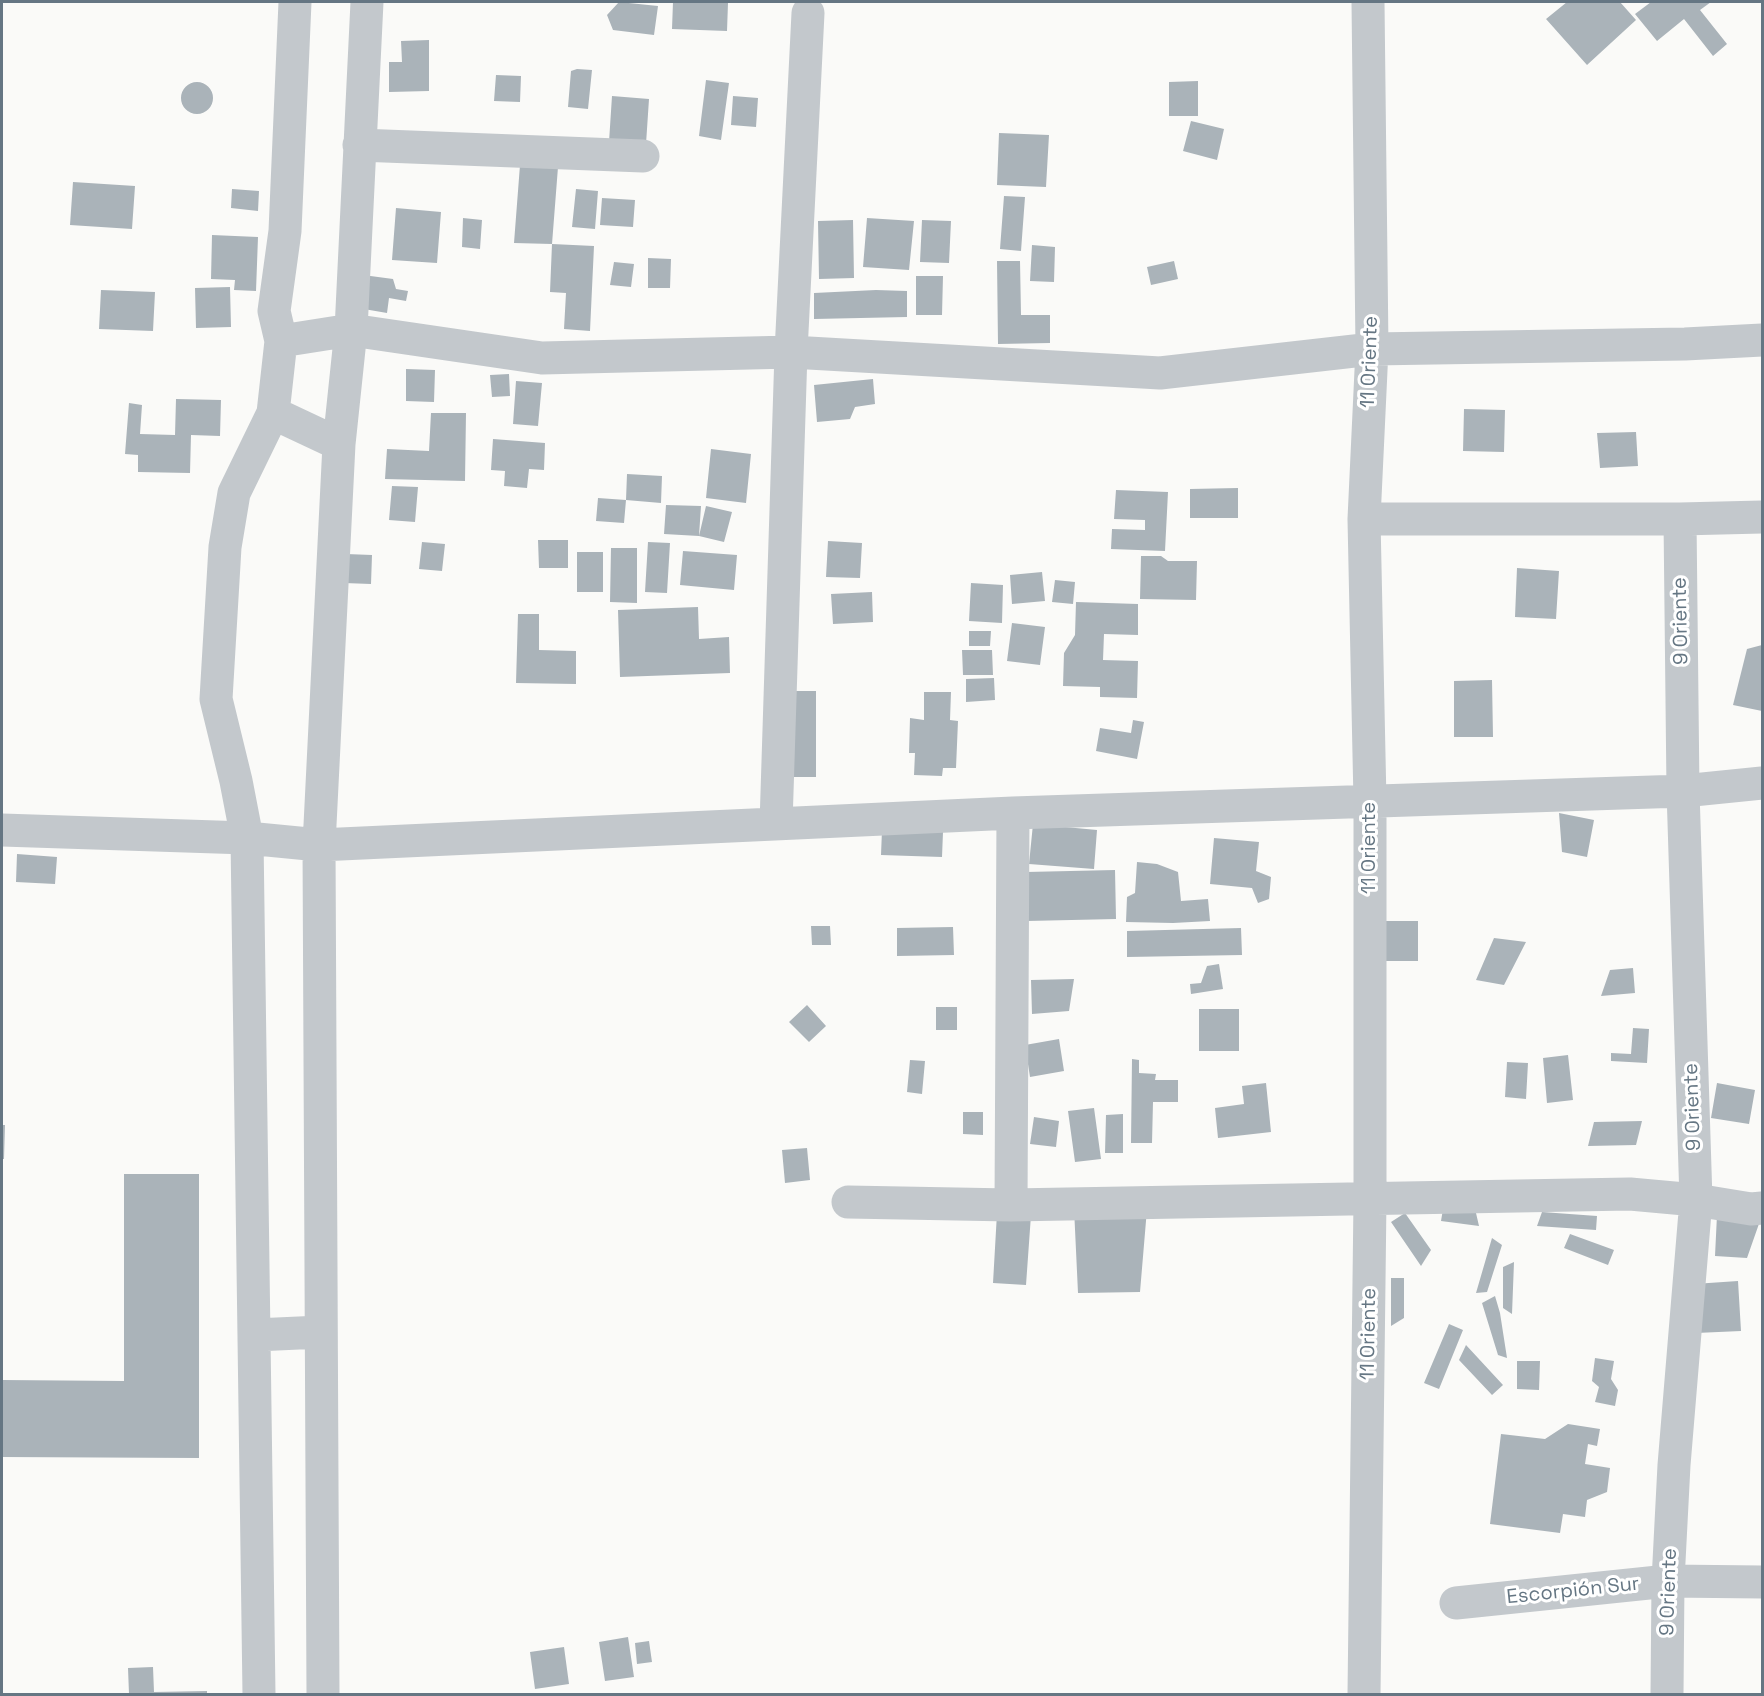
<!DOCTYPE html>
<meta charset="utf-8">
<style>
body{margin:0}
#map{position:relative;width:1764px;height:1696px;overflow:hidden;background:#fafaf8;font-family:"Space Grotesk",sans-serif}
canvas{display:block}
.frame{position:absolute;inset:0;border:3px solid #657683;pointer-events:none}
</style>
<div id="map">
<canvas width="1764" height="1696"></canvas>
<div class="frame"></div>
</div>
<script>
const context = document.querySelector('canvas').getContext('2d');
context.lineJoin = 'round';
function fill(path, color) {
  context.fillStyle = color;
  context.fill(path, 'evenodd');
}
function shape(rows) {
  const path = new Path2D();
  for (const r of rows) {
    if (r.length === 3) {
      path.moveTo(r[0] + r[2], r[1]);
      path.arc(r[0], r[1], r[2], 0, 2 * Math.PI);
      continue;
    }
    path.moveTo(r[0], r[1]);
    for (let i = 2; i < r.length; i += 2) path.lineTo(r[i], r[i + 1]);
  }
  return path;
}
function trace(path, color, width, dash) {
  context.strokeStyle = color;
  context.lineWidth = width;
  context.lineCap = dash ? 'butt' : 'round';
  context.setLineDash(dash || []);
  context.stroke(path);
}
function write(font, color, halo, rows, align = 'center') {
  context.font = font + ' "Space Grotesk",sans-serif';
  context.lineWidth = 6;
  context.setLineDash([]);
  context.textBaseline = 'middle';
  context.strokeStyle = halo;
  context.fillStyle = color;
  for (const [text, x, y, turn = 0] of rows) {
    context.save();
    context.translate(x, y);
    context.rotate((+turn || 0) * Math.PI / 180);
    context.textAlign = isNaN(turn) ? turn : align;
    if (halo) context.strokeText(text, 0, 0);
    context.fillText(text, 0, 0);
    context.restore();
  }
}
fill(shape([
 [619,2,658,6,654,35,613,30,607,15],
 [673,2,728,3,727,31,672,29],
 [1567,2,1620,2,1636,20,1587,65,1546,19],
 [1651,2,1711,2,1700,10,1727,44,1713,56,1684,19,1657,41,1635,14],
 [429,40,429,91,389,92,389,62,402,62,401,41],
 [577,69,592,70,588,109,568,107,571,71],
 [496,75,521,76,520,102,494,101],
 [706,80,729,83,721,140,699,136],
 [1198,81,1198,116,1169,116,1169,82],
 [197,98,16],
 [612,96,649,99,646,144,609,142],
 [733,96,758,98,756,127,731,125],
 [1191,121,1224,129,1217,160,1183,151],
 [999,133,1049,135,1046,187,997,185],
 [520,165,558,167,552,244,594,246,590,331,564,329,566,293,550,292,552,244,514,243],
 [73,182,135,186,132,229,70,225],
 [232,189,259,191,258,211,231,208],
 [576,189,598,191,595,229,572,227],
 [1004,196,1025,197,1021,251,1000,249],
 [602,198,635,200,633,227,600,225],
 [396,208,441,212,437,263,392,260],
 [463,218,482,220,480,249,462,247],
 [867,218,914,221,909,270,863,267],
 [853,220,854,278,819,279,818,221],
 [922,220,951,221,949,263,920,262],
 [212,235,258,237,256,291,234,290,235,280,211,279],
 [1032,245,1055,247,1054,282,1030,281],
 [648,258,671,259,670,288,648,288],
 [997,261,1020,261,1021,315,1050,315,1050,343,998,344],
 [1174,261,1178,279,1151,285,1147,267],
 [614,262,634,264,631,287,610,285],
 [363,275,393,279,396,289,408,291,406,301,389,298,387,313,358,308],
 [916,276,943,276,942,315,916,315],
 [230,287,231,327,196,328,195,288],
 [101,290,155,292,153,331,99,329],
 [876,290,907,291,907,317,814,319,814,293],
 [406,369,435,370,434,402,406,401],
 [509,374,510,396,492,397,490,375],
 [873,379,875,404,855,407,850,419,817,422,814,385],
 [516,381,542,383,538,426,513,424],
 [176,399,221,400,220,436,191,435,190,473,138,472,138,455,125,454,129,403,142,405,140,434,175,435],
 [1464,409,1505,410,1504,452,1463,451],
 [431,413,466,413,465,481,385,479,387,449,429,451],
 [1636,432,1638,466,1600,468,1597,433],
 [493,439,545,443,544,470,529,469,527,488,504,486,505,471,491,470],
 [711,449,751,454,746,503,706,498],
 [627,474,662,476,661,503,626,500],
 [392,486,418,487,415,522,389,520],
 [1238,488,1238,518,1190,518,1190,489],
 [1116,490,1168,492,1165,551,1111,549,1112,529,1145,530,1145,520,1114,519],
 [598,498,626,500,624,523,596,521],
 [666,505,701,506,699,536,706,506,732,512,724,542,699,536,664,534],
 [538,540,568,540,568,568,539,568],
 [828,541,862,543,860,578,826,577],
 [422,542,445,544,442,571,419,569],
 [648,542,670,543,667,593,645,592],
 [611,548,637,548,637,603,610,602],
 [683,551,737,555,734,590,680,585],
 [577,552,603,552,603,592,577,592],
 [346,554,372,555,371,584,344,583],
 [1141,556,1161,556,1168,561,1197,561,1196,600,1140,599],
 [1517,568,1559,571,1556,619,1515,617],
 [1042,572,1045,601,1012,604,1010,575],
 [1055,580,1075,582,1073,604,1052,602],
 [971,583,1003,585,1002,623,969,621],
 [872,592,873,622,833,624,831,594],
 [1076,602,1138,604,1138,635,1104,634,1103,660,1138,661,1137,698,1100,697,1100,687,1063,686,1064,653,1075,635],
 [698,607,699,639,729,637,730,673,620,677,618,610],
 [518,614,539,614,539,650,576,651,576,684,516,683],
 [1012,623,1045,627,1040,665,1007,661],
 [969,631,991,631,990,646,969,646],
 [1762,645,1762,711,1733,705,1747,649],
 [962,650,992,650,993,675,963,675],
 [994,678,995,700,966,702,966,679],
 [1492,680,1493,737,1454,737,1454,681],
 [789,691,816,691,816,777,789,777],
 [924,692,951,692,950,720,958,721,956,768,943,768,942,776,914,775,915,753,909,753,910,718,924,720],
 [1133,720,1144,722,1137,759,1096,751,1100,728,1131,733],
 [1559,813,1594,820,1587,857,1562,852],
 [1033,824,1097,830,1094,869,1029,864],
 [882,830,943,832,942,857,881,855],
 [1214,838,1259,842,1256,871,1271,877,1269,899,1258,903,1252,888,1210,884],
 [17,854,57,857,55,884,16,882],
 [1137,862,1157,864,1178,872,1181,901,1208,899,1210,921,1173,923,1126,922,1127,897,1135,893],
 [1115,870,1116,919,1027,921,1026,872],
 [1379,921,1418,921,1418,961,1379,961],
 [811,926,830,926,831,945,812,945],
 [953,927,954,955,897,956,897,928],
 [1241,928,1242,955,1127,957,1127,931],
 [1494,938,1526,942,1504,985,1476,980],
 [1219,964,1223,989,1191,994,1190,984,1201,983,1207,966],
 [1633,968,1635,993,1601,996,1610,970],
 [1074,979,1069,1011,1032,1014,1031,980],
 [807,1005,826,1026,809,1042,789,1022],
 [936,1007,957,1007,957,1030,936,1030],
 [1199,1009,1239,1009,1239,1051,1199,1051],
 [1633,1028,1649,1029,1647,1063,1611,1061,1611,1053,1631,1054],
 [1059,1039,1064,1071,1030,1077,1025,1045],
 [1568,1055,1573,1100,1547,1103,1543,1058],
 [1132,1059,1139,1060,1139,1073,1156,1074,1155,1080,1178,1080,1178,1102,1153,1102,1152,1143,1131,1143],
 [910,1060,925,1061,922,1094,907,1092],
 [1507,1062,1528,1063,1526,1099,1505,1097],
 [1266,1083,1271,1132,1218,1138,1215,1108,1244,1104,1242,1086],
 [1717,1083,1755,1090,1749,1124,1711,1118],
 [1094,1108,1101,1159,1075,1162,1068,1111],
 [963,1112,983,1112,983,1135,963,1134],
 [1123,1114,1123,1153,1105,1153,1106,1115],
 [1034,1117,1059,1121,1056,1147,1030,1144],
 [1642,1121,1636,1145,1588,1146,1594,1122],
 [2,1125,5,1125,4,1159,2,1159],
 [807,1148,810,1180,785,1183,782,1150],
 [124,1174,199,1174,199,1458,2,1457,2,1380,124,1381],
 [1074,1208,1147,1209,1140,1292,1078,1293],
 [1443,1209,1476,1213,1479,1226,1441,1221],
 [1542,1212,1597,1216,1596,1230,1537,1226],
 [997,1213,1031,1215,1026,1285,993,1283],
 [1405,1213,1431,1250,1421,1266,1391,1222],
 [1717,1215,1761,1218,1747,1258,1715,1256],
 [1570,1234,1614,1250,1608,1265,1564,1248],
 [1492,1238,1502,1245,1487,1292,1476,1293],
 [1514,1262,1512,1314,1503,1308,1503,1267],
 [1391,1278,1404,1278,1404,1318,1391,1326],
 [1738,1281,1741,1331,1696,1333,1694,1284],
 [1495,1296,1500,1313,1507,1358,1498,1355,1482,1303],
 [1449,1324,1463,1330,1439,1389,1424,1383],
 [1466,1345,1503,1385,1492,1395,1459,1360],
 [1595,1358,1614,1361,1611,1379,1618,1390,1615,1406,1595,1402,1599,1387,1592,1381],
 [1517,1361,1540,1361,1539,1390,1517,1389],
 [1568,1424,1600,1429,1597,1446,1588,1444,1585,1464,1610,1468,1607,1492,1587,1500,1585,1517,1563,1514,1560,1533,1490,1524,1501,1434,1545,1439],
 [628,1637,634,1677,605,1681,599,1642],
 [649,1641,652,1662,637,1664,635,1643],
 [564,1647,569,1684,535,1689,530,1652],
 [153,1667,154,1692,207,1691,207,1694,129,1694,128,1668]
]), '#aab3b9');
trace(shape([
 [295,2,285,231,274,311,281,341,273,413,234,493,225,547,216,699,236,781,247,838,319,845,1013,813,1683,791,1762,783],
 [359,145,643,156],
 [281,341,351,330,542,358,791,352,1160,373,1372,349,1685,344,1762,340],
 [273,413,339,444],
 [1364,519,1680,519,1762,517],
 [776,824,791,352,808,13],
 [2,830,247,838,259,1694],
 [848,1202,1011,1205,1630,1194,1696,1200,1751,1209,1762,1208],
 [1011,1205,1013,813],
 [255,1335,321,1332],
 [1456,1603,1668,1581,1762,1582],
 [323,1694,319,845,339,444,351,330,367,2],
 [1364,1694,1370,1199,1370,802,1364,519,1372,349,1368,2],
 [1667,1694,1668,1581,1674,1465,1696,1200,1683,791,1680,519]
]), '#c3c8cc', 33);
write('20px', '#657683', '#fff', [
 ["11 Oriente",1370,362,-88],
 ["9 Oriente",1681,621,-91],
 ["11 Oriente",1370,848,-90],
 ["9 Oriente",1693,1107,-92],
 ["11 Oriente",1369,1334,-89],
 ["Escorpión Sur",1573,1591,-6],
 ["9 Oriente",1669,1592,-88]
]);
</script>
